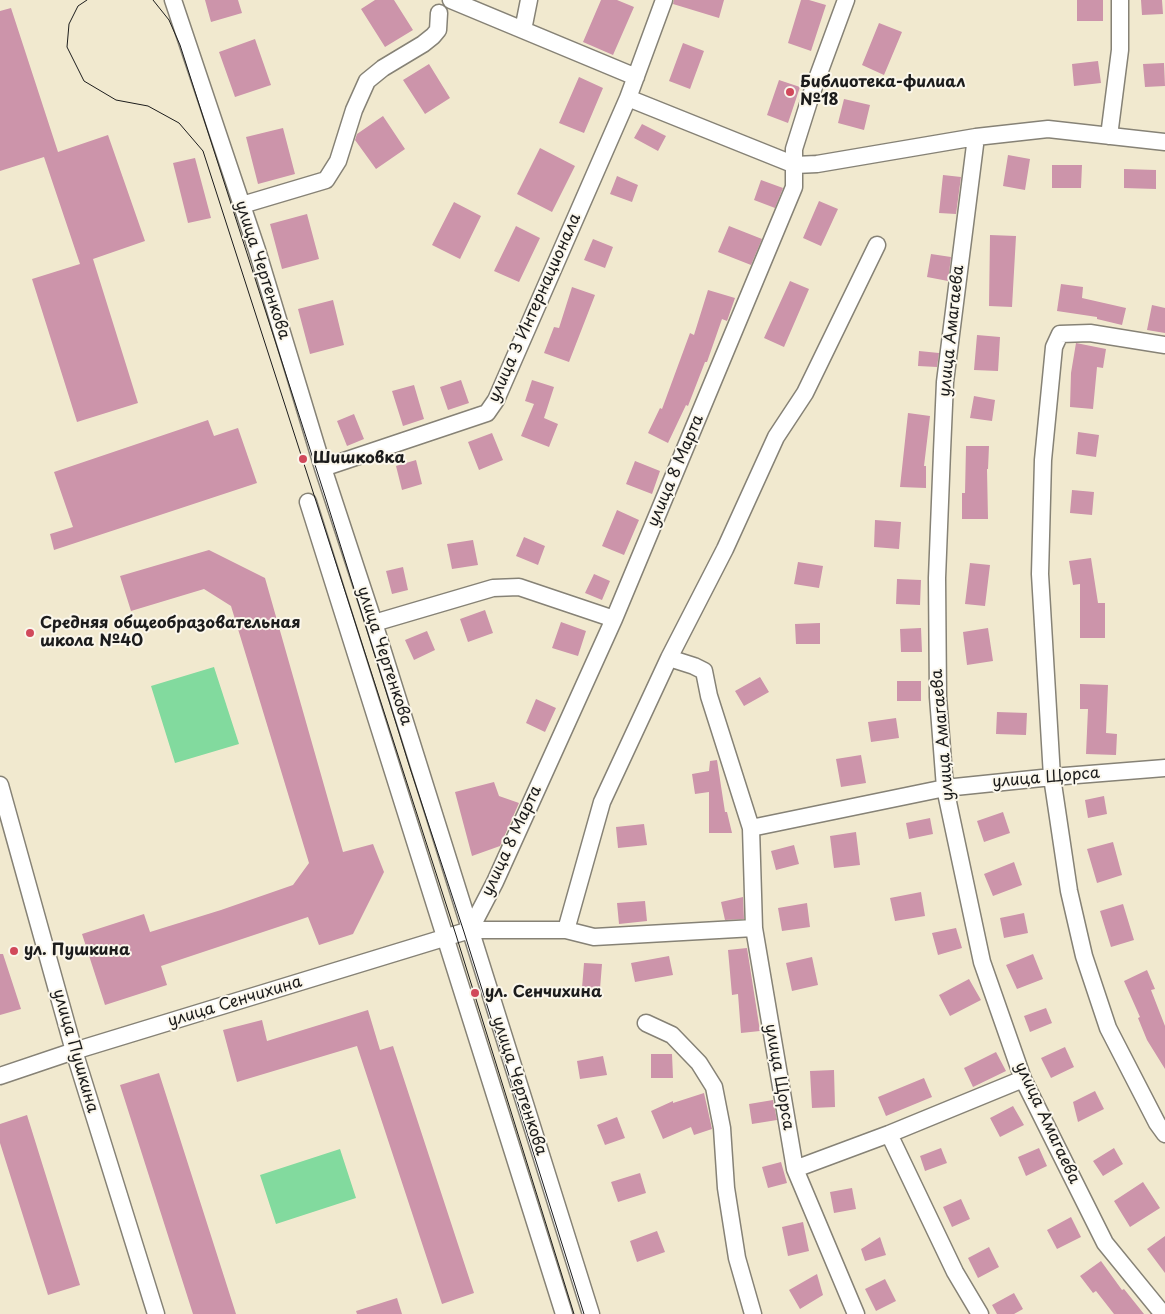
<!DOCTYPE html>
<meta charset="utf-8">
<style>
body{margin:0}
canvas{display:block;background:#f1e9cf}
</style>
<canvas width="1165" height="1314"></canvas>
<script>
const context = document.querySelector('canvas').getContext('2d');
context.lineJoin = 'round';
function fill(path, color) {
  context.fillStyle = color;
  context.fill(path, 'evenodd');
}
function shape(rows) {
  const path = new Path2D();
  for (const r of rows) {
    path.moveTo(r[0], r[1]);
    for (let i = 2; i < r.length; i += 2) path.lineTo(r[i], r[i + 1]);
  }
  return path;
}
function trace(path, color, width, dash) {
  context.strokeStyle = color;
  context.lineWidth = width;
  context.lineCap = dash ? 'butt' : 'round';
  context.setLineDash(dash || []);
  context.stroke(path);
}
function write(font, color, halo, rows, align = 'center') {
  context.font = font + ' "Playpen Sans",sans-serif';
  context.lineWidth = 4;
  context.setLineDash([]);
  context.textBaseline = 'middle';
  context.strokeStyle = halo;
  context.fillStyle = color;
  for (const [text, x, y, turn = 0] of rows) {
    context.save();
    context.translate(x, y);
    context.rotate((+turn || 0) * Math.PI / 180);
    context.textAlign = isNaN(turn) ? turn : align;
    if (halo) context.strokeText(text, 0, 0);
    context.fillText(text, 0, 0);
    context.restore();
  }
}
fill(shape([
 [214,667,239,744,175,763,151,686],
 [340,1149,356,1198,276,1224,260,1175]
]), '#82da9e');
fill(shape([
 [205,0,238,0,242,13,211,22],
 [375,0,394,0,413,30,385,47,361,9],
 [601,0,617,0,634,7,613,55,583,42],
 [674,0,724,0,719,18,673,4],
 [801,0,809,0,826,5,811,51,788,43],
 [1077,0,1103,0,1103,21,1077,21],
 [1141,0,1162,0,1163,14,1142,15],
 [11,8,58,152,108,135,145,241,93,259,138,403,77,422,32,279,80,264,44,157,0,171,0,11],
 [879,23,902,32,884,75,862,65],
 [255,39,271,85,235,97,219,52],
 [683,43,704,51,690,89,669,81],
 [1098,61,1101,83,1074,86,1072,64],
 [1164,63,1165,86,1145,87,1143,64],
 [429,64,450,98,425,114,403,80],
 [579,77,603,88,584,133,559,123],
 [779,80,800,87,788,123,767,115],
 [844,99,870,105,864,130,838,123],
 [383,116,405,149,376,169,355,140,357,134],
 [642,124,666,136,658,151,634,138],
 [283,128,295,174,258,184,246,137],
 [540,148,575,166,552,212,517,194],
 [1008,155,1030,159,1025,190,1003,186],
 [195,158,211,218,188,223,173,163],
 [1052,165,1082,165,1081,188,1052,188],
 [1124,169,1156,170,1156,189,1124,188],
 [943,175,961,177,956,214,939,213],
 [617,176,638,185,632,202,610,194],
 [761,180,783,188,775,208,754,200],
 [819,201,838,209,821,246,803,238],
 [454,202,481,216,460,259,432,245],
 [307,214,319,259,282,269,270,224],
 [516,226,540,238,519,282,494,271],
 [729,226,762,239,751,265,718,252],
 [990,235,1016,236,1012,307,989,306],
 [593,239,613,247,605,268,584,260],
 [931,254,951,257,948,281,927,277],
 [790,281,809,289,784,347,764,338],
 [1061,284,1083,287,1082,298,1126,308,1122,325,1097,319,1097,317,1057,311],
 [572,287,595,295,569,362,544,353,554,327,559,328],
 [708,290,735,298,727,321,722,319,707,362,705,362,688,406,686,405,668,443,648,433,660,408,662,409,690,333,694,335],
 [333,300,344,345,310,354,298,309],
 [1152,305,1165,308,1165,333,1147,330],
 [977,335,1000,337,998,371,974,370],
 [1076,343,1106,349,1103,368,1097,367,1093,409,1070,407,1071,373],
 [919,351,939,353,937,367,918,366],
 [461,380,469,403,448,410,440,387],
 [532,380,554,387,544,418,558,424,549,447,521,436,534,404,525,401],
 [414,385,424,419,403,426,392,391],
 [974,396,995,400,992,421,970,418],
 [908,413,930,416,924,466,926,466,926,488,900,487],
 [354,414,364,439,347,446,337,421],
 [208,420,214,436,238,428,257,483,54,550,50,534,73,527,54,472],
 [1078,432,1099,435,1096,457,1076,454],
 [492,433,503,460,479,470,468,442],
 [966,446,989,446,988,469,987,469,988,519,962,519,962,493,965,493],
 [416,460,422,484,402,490,396,466],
 [635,461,660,471,652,494,626,484],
 [1072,490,1094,492,1092,515,1070,513],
 [617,510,639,520,624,555,602,546],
 [875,520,901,522,899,549,874,547],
 [524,537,545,546,538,565,516,556],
 [473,540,478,565,452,569,447,544],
 [209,550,265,578,343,852,373,844,384,872,353,934,319,945,308,917,161,966,167,985,105,1005,82,934,144,914,150,932,221,910,293,885,309,863,231,606,204,589,131,611,120,576],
 [1091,558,1098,603,1105,603,1105,638,1080,638,1080,584,1073,585,1069,561],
 [798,562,823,566,819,588,794,584],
 [970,563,990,565,985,606,965,604],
 [403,567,408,590,392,594,386,571],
 [594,574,610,581,602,600,585,593],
 [897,579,921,580,920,605,896,604],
 [485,610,493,633,468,642,460,619],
 [561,622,586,631,578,656,552,648],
 [820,623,820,644,796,644,795,624],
 [921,628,922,652,901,652,900,629],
 [988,628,993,661,967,665,963,632],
 [427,631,435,650,414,660,405,640],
 [760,677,769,692,744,706,735,691],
 [897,681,921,681,921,701,897,701],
 [1080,684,1108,685,1106,733,1117,734,1116,755,1086,754,1088,709,1080,709],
 [536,699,556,708,545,732,526,723],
 [997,712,1027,713,1026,735,996,734],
 [896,718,899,738,871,742,868,722],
 [861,755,866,783,841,787,836,759],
 [717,760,725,812,727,812,732,833,709,833,709,792,695,794,692,774,709,771,710,761],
 [494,782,499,796,519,803,500,846,472,856,455,792],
 [1104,796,1107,814,1088,818,1085,800],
 [1003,812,1010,833,984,842,977,821],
 [930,818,933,834,909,839,906,823],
 [644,824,647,845,618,848,616,827],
 [856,832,860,865,834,868,830,836],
 [1113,842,1122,875,1097,883,1087,849],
 [794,845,799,864,776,870,771,851],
 [1014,862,1022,885,993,896,984,874],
 [921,892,925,916,895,921,890,898],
 [743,897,744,919,725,920,721,902],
 [645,901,647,921,619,924,617,903],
 [807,903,810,927,782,931,778,908],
 [1123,904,1134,940,1111,947,1100,911],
 [1024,913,1028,933,1004,938,1000,918],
 [956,928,962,948,938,955,932,933],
 [747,948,760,1031,741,1033,738,994,732,995,728,950],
 [0,954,3,954,21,1009,0,1015],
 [1033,954,1043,979,1017,989,1006,965],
 [669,956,673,975,635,982,631,963],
 [812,957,818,985,792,991,786,963],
 [584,963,602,964,600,989,582,988],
 [1147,970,1155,989,1151,990,1165,1026,1165,1069,1147,1040,1138,1018,1140,1017,1124,981],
 [969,979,981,1000,950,1016,939,995],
 [1046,1008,1052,1023,1030,1032,1024,1016],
 [368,1010,380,1050,393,1046,474,1293,442,1304,357,1046,237,1082,223,1030,262,1020,267,1041],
 [1065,1047,1074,1067,1051,1078,1041,1058],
 [996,1052,1006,1071,973,1087,964,1068],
 [651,1054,672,1054,673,1078,651,1078],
 [603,1056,607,1075,580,1079,577,1061],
 [834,1070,835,1107,812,1108,810,1071],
 [159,1073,236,1314,193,1314,120,1085],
 [924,1078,932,1097,886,1116,878,1097],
 [1095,1091,1104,1109,1078,1122,1073,1102],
 [704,1093,712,1129,694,1135,691,1127,663,1139,651,1111,673,1101,673,1103],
 [773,1100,777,1120,752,1124,749,1104],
 [1013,1106,1024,1125,1000,1137,990,1118],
 [27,1115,80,1285,48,1295,0,1143,0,1124],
 [617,1117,625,1138,605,1145,597,1125],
 [941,1148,947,1163,925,1171,920,1156],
 [1039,1148,1047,1166,1026,1176,1018,1157],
 [1114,1148,1123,1164,1103,1176,1093,1161],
 [781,1162,787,1183,768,1188,762,1167],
 [640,1173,646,1193,618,1202,611,1182],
 [1143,1182,1160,1208,1130,1227,1114,1201],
 [852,1188,856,1209,834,1213,830,1192],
 [961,1199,970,1219,952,1227,943,1207],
 [1071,1217,1081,1237,1057,1249,1047,1230],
 [803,1222,809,1251,788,1256,782,1227],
 [657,1231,665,1252,637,1262,630,1241],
 [1165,1236,1165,1273,1147,1249],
 [880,1237,886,1255,865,1261,861,1249],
 [989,1247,999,1267,978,1278,968,1258],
 [1101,1261,1122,1290,1124,1289,1144,1314,1114,1314,1096,1291,1093,1293,1080,1276],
 [817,1274,823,1295,800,1309,789,1290],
 [885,1279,896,1301,876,1311,865,1289],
 [1014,1293,1023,1309,1014,1314,997,1314,992,1305],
 [397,1298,402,1314,357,1314,356,1311]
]), '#cc94aa');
const minor = shape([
 [173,0,257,250,323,468,374,623,591,1314],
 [451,0,636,77],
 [523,30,529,0],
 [628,98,795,165,817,164,976,137,1048,129,1165,142],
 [1109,136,1120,50,1120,0],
 [976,137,945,382,942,451,937,578,938,697,945,788,982,962,1023,1079,1105,1243,1163,1314],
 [242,205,326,180,338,161,354,110,367,81,383,68,423,44,433,36,438,30,439,13],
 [1165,345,1090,333,1060,334,1054,347,1043,460,1040,574,1052,777,1069,891,1084,956,1108,1028,1157,1123,1165,1134],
 [323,468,487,413,496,400,628,98,664,0],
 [308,502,564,1314],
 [374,623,493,588,519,587,614,619],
 [669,658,694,666,704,671,709,696,751,828,754,928,795,1169,856,1314],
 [0,785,74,1051,156,1314],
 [751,828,945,788,1052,777,1165,768],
 [470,930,495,882,614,619,794,187,794,149,811,95,846,0],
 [566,930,594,937,754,928],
 [646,1023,672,1035,699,1063,714,1087,722,1128,726,1188,737,1258,753,1314],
 [0,1076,74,1051,470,930,566,930,602,802,669,658,725,549,776,437,805,393,877,245],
 [889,1134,955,1272,980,1314],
 [795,1169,889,1134,1023,1079]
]);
trace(minor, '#868276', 19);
trace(minor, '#fff', 16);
trace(shape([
 [87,0,78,6,69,24,67,47,84,81,116,100,148,106,179,123,203,151,456,935,574,1314],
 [153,0,169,20,180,45,325,496,410,768,464,932,584,1314]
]), '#1c1c1c', 1);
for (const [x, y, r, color] of [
 [790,92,5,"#d1495b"],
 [303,459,5,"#d1495b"],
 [30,633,5,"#d1495b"],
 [14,951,5,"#d1495b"],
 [475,993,5,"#d1495b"]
]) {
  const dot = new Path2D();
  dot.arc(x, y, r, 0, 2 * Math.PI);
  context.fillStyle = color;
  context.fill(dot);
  trace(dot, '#fbf7ec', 2);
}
write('bold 16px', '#1c1c1c', '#fbf7ec', [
 ["Библиотека-филиал",800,83],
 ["№18",800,101],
 ["Шишковка",313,459],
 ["Средняя общеобразовательная",40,624],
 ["школа №40",40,642],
 ["ул. Пушкина",24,951],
 ["ул. Сенчихина",485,993]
], 'left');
write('16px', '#1c1c1c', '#fbf7ec', [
 ["улица Чертенкова",262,270,72],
 ["улица 3 Интернационала",535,308,-66],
 ["улица Амагаева",952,331,-84],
 ["улица 8 Марта",676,471,-67],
 ["улица Чертенкова",384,656,72],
 ["улица Амагаева",943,735,-95],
 ["улица Щорса",1046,778,-5],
 ["улица 8 Марта",512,841,-65],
 ["улица Сенчихина",235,1002,-17],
 ["улица Пушкина",75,1051,74],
 ["улица Щорса",779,1077,80],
 ["улица Чертенкова",519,1086,72],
 ["улица Амагаева",1047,1123,65]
]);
</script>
